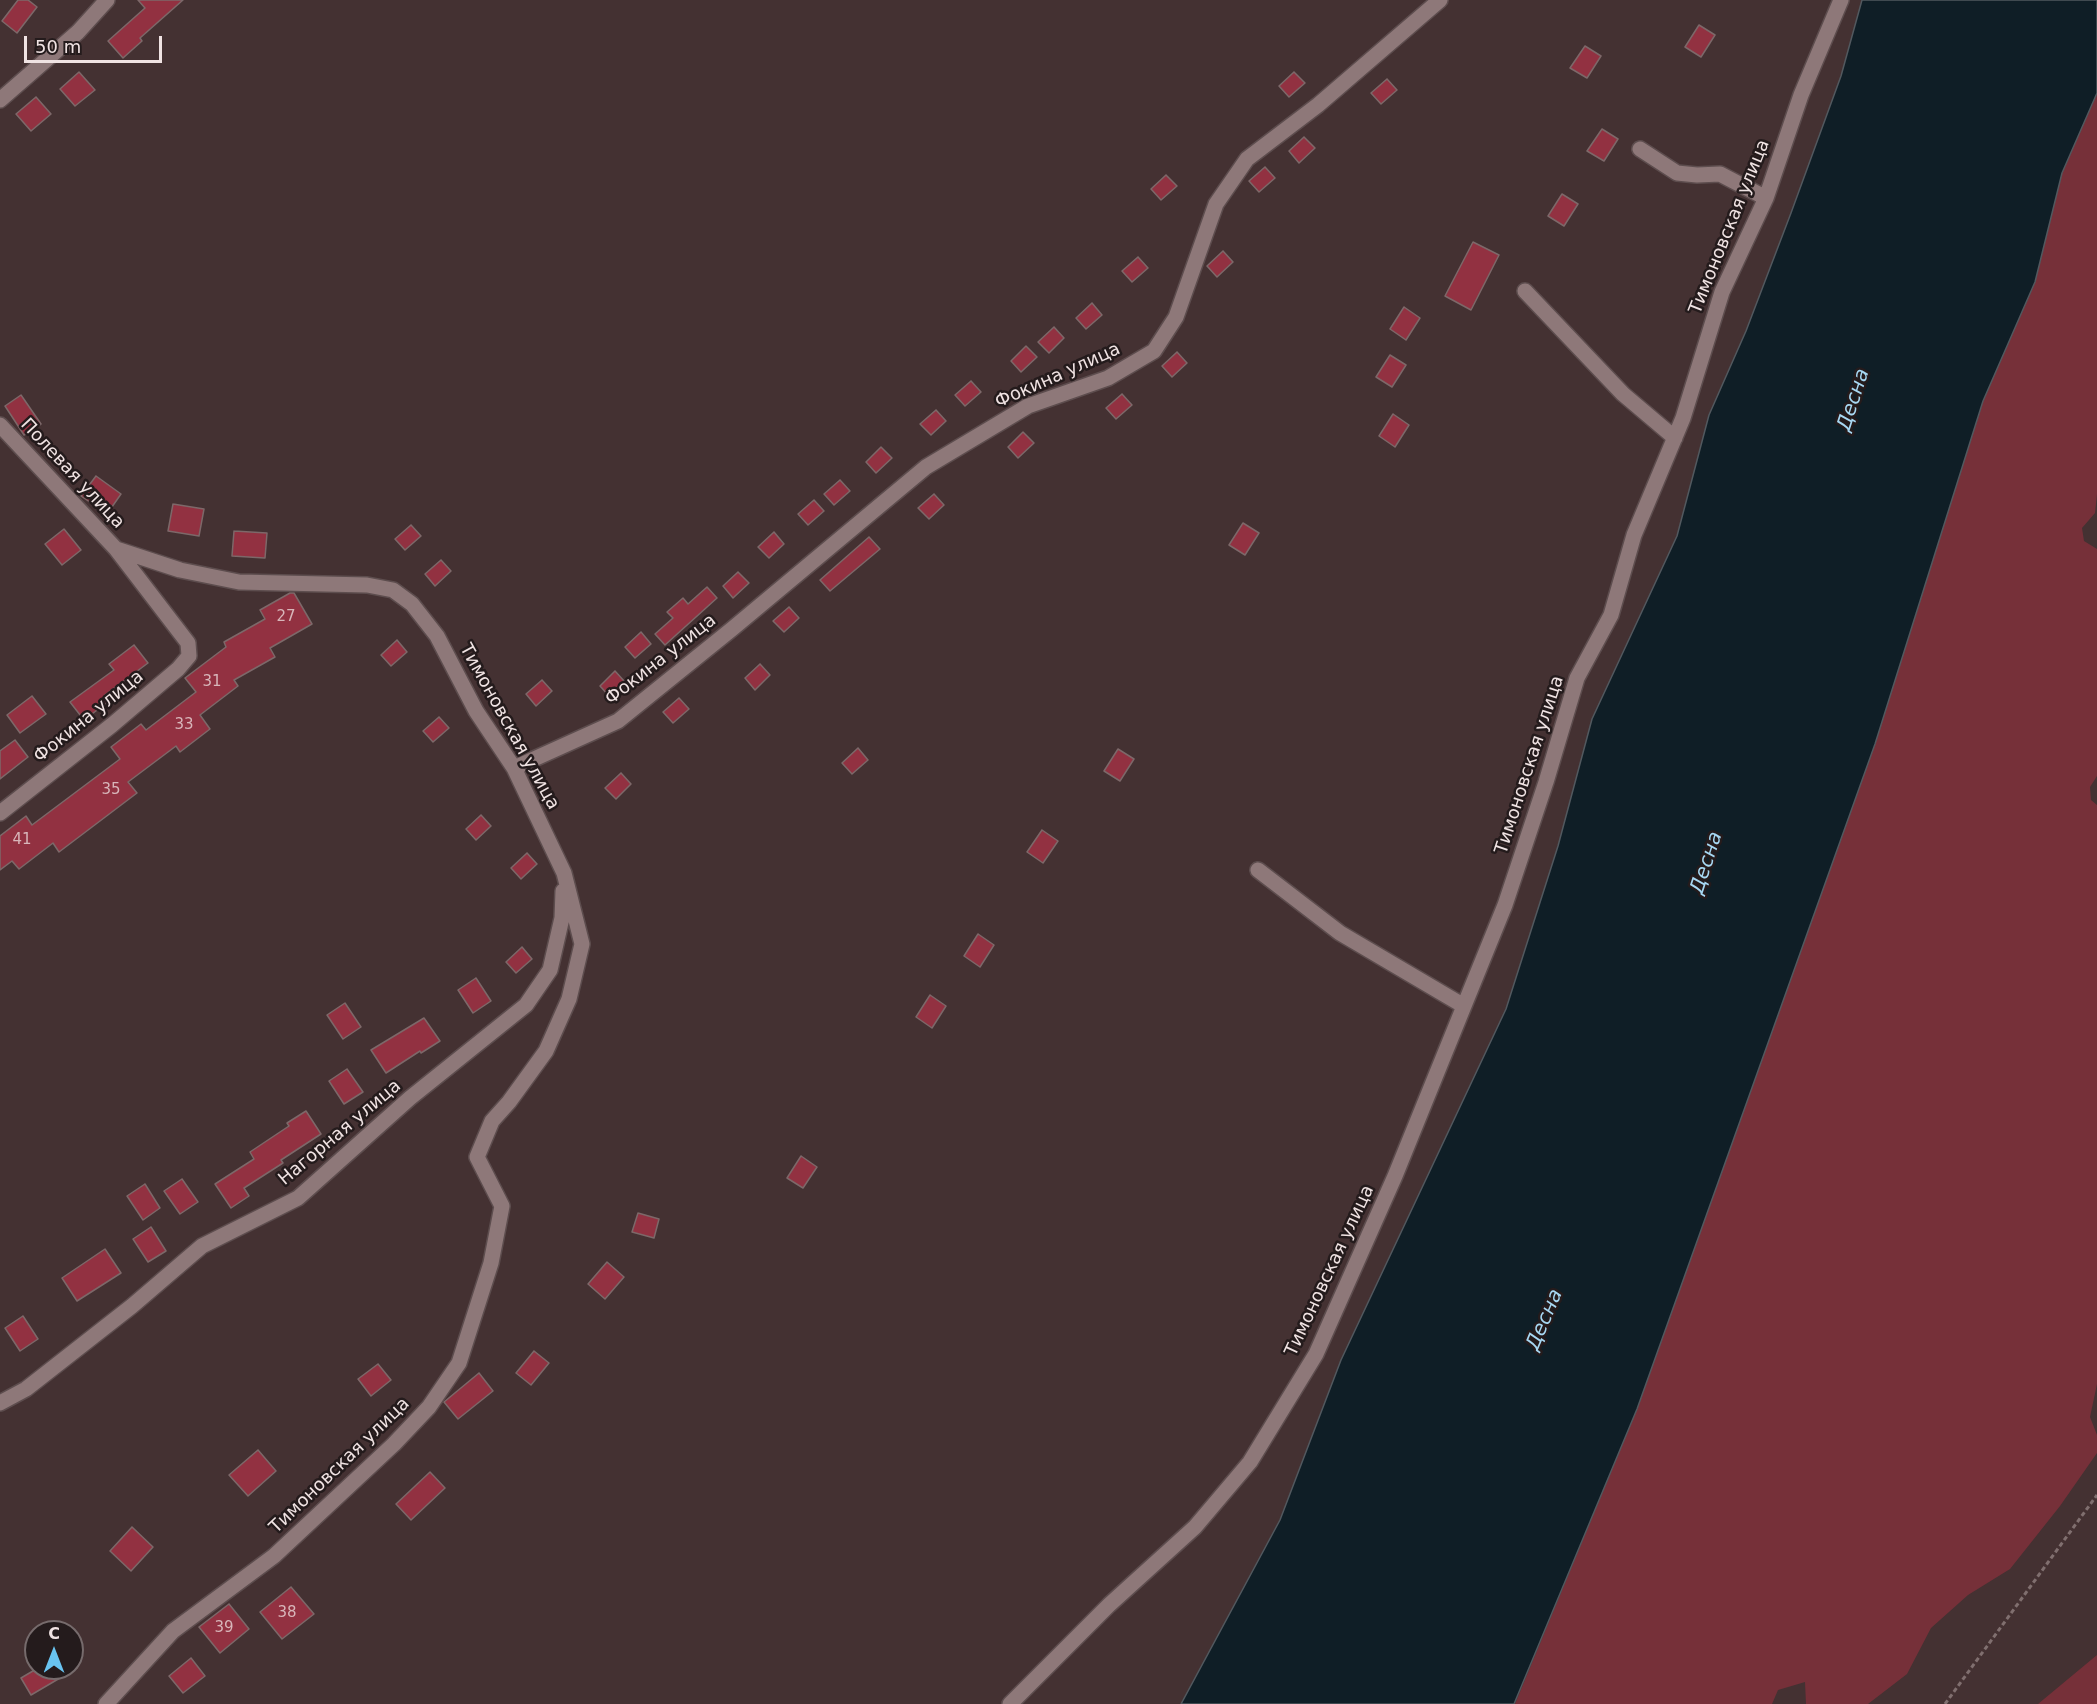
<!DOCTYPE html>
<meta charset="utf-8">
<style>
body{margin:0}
#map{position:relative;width:2097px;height:1704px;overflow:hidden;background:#443132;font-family:"DejaVu Sans",sans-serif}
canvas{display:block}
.north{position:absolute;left:24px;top:1620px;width:60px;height:60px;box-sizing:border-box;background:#241b1c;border:2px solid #766b6c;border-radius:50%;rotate:0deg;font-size:16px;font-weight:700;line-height:24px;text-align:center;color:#f0e3e3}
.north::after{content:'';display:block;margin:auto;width:21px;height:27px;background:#69c4f1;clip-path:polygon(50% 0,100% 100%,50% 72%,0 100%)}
.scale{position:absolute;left:24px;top:36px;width:138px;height:27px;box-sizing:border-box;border:3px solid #f0e3e3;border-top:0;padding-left:8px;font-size:18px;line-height:21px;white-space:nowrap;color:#f0e3e3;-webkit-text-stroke:4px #241b1c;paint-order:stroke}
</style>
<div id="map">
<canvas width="2097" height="1704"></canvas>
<div class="north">С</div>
<div class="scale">50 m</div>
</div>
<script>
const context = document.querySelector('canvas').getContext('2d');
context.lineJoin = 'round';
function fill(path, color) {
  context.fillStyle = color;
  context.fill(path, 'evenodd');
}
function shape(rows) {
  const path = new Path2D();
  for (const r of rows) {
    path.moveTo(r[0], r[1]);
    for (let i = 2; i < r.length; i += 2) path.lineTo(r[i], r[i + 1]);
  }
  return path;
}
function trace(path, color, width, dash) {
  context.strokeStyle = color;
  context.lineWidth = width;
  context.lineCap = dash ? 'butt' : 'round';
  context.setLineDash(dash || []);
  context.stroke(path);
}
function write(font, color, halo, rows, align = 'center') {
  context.font = font + ' "DejaVu Sans",sans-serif';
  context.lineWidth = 5;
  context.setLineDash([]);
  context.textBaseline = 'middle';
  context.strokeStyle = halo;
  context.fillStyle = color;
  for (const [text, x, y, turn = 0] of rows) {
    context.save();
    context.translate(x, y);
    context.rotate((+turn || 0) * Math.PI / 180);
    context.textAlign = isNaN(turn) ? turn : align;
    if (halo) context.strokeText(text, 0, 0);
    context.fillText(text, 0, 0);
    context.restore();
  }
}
fill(shape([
 [2097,93,2097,494,2095,513,2082,528,2084,541,2097,549,2097,776,2090,787,2091,800,2097,805,2097,1384,2090,1417,2097,1435,2097,1453,2060,1506,2010,1569,1968,1595,1931,1628,1907,1674,1868,1704,1806,1704,1805,1682,1778,1690,1772,1704,1515,1704,1637,1409,1875,744,1983,401,2035,282,2062,173],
 [2097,1655,2097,1704,2038,1704]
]), '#763039');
const water = shape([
 [1862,0,2097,0,2097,93,2062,173,2035,282,1983,401,1875,744,1637,1409,1514,1704,1181,1704,1280,1520,1341,1360,1506,1009,1558,846,1592,719,1677,536,1709,415,1746,331,1791,213,1841,76,1862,0]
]);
fill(water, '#0f1e26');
trace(water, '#52595f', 1.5);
const building = shape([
 [18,0,28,0,37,7,17,33,2,21,18,0],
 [138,0,183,0,140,38,142,41,123,58,108,41,145,8,138,0],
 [1699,25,1715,35,1701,57,1685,47,1699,25],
 [1585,46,1601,56,1587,78,1570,68,1585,46],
 [79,72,95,90,75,106,60,89,79,72],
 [1294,72,1305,83,1289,97,1279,86,1294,72],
 [1387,79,1397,90,1381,104,1371,93,1387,79],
 [36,97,51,114,31,131,16,114,36,97],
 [1602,129,1618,139,1604,161,1587,151,1602,129],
 [1304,137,1315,148,1299,163,1289,151,1304,137],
 [1265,167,1275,178,1259,192,1249,181,1265,167],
 [1166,175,1177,186,1161,200,1151,189,1166,175],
 [1562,194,1578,204,1564,226,1548,216,1562,194],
 [1473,242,1499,255,1471,310,1445,296,1473,242],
 [1223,251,1233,262,1217,277,1207,266,1223,251],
 [1138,257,1148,268,1132,282,1122,271,1138,257],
 [1092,303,1102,315,1086,329,1076,318,1092,303],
 [1404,307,1420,318,1406,340,1390,329,1404,307],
 [1054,327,1064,338,1049,353,1038,342,1054,327],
 [1026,346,1037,357,1021,372,1011,361,1026,346],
 [1177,352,1187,363,1172,377,1162,366,1177,352],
 [1390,355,1406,365,1392,387,1376,377,1390,355],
 [971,381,981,392,965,406,955,395,971,381],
 [1122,394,1132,405,1116,419,1106,408,1122,394],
 [21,395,41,424,24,435,5,406,21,395],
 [936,410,946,421,931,435,920,424,936,410],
 [1393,414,1409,425,1395,447,1379,436,1393,414],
 [1023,432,1034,443,1018,458,1008,447,1023,432],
 [881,447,892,458,876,473,866,462,881,447],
 [96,476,121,494,107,514,81,496,96,476],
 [840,480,850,491,834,505,824,494,840,480],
 [934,494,944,505,929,519,918,508,934,494],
 [814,500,824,511,808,525,798,514,814,500],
 [173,504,204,509,199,536,168,531,173,504],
 [1243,523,1259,533,1245,555,1229,545,1243,523],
 [411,525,421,536,405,550,395,539,411,525],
 [64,529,81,550,62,565,45,544,64,529],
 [234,531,267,533,265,558,232,556,234,531],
 [774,532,784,544,769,558,758,547,774,532],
 [869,537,880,549,830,591,820,580,869,537],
 [441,560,451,571,435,586,425,574,441,560],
 [738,572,749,583,733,598,723,586,738,572],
 [707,587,717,598,665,645,655,634,673,618,667,612,683,598,688,604,707,587],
 [290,593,294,593,312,624,270,648,275,657,234,680,238,686,200,715,210,729,180,752,176,746,128,782,137,793,59,852,53,843,19,869,12,861,0,870,0,836,26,816,32,825,120,759,111,747,141,724,146,730,196,692,185,678,226,647,224,642,265,619,260,610,290,593],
 [789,607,799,618,784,632,773,621,789,607],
 [641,632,651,644,635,658,625,647,641,632],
 [397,640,407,652,391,666,381,655,397,640],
 [134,645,148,663,105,695,109,701,84,720,70,702,114,670,109,664,134,645],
 [760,664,770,675,755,690,745,678,760,664],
 [615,671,625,682,610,697,600,686,615,671],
 [542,680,552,691,536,706,526,694,542,680],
 [32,696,46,714,20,733,7,715,32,696],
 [679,698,689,709,673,723,663,712,679,698],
 [439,717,449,728,433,742,423,731,439,717],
 [15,740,28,757,0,779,0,751,15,740],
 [858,748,868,760,852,774,842,763,858,748],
 [1118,749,1134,759,1120,781,1104,771,1118,749],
 [621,773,631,784,616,799,605,788,621,773],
 [481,815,491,826,476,840,466,829,481,815],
 [1042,830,1058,841,1043,863,1027,852,1042,830],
 [527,853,537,864,521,879,511,868,527,853],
 [978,934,994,945,980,967,964,956,978,934],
 [522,947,532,959,516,973,506,962,522,947],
 [476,978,491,1001,473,1013,458,990,476,978],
 [930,995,946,1006,932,1028,916,1017,930,995],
 [345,1003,361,1027,343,1039,327,1015,345,1003],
 [424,1018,440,1041,421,1053,420,1051,386,1073,371,1050,424,1018],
 [347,1069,363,1092,344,1104,329,1081,347,1069],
 [306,1111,321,1134,281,1160,283,1163,244,1188,249,1196,231,1208,215,1184,254,1159,250,1152,289,1126,287,1123,306,1111],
 [801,1156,817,1167,803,1188,787,1178,801,1156],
 [182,1179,198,1202,180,1214,164,1191,182,1179],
 [145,1184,160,1208,143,1220,127,1196,145,1184],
 [638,1213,659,1219,654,1238,632,1232,638,1213],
 [151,1227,166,1251,148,1262,133,1239,151,1227],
 [105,1249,121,1273,77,1301,62,1278,105,1249],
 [607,1262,624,1277,605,1299,588,1284,607,1262],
 [23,1316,38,1339,20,1351,5,1328,23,1316],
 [534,1351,549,1363,531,1385,516,1373,534,1351],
 [378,1364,391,1380,371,1396,358,1379,378,1364],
 [479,1373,493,1391,458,1419,444,1402,479,1373],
 [258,1450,276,1471,248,1496,229,1475,258,1450],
 [430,1472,445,1488,411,1520,396,1504,430,1472],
 [132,1527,153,1547,131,1571,110,1551,132,1527],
 [291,1587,314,1614,282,1639,260,1612,291,1587],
 [229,1604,249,1629,220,1653,199,1627,229,1604],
 [191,1658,205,1676,183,1693,169,1676,191,1658],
 [38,1668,77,1668,31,1695,21,1678,38,1668]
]);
fill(building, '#923141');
trace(building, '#7d6869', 1.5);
const street = shape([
 [1640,149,1677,173,1697,175,1720,174,1766,198],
 [1525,291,1623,394,1675,438],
 [0,425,116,549,188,643,189,656,178,669,112,725,0,813],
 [514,768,618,721,732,629,926,467,1028,406,1108,378,1154,351,1176,317,1216,204,1247,159,1318,105,1440,0],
 [1258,870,1340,933,1464,1006],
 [0,1403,26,1389,132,1306,202,1246,298,1198,410,1098,526,1005,550,970,562,918,563,891],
 [106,1704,173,1631,274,1556,394,1444,429,1407,459,1363,491,1263,502,1206,477,1157,492,1121,509,1102,546,1051,569,999,582,944,564,873,514,768,476,711,437,636,412,604,393,590,367,585,239,582,180,570,116,549],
 [1010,1704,1109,1605,1195,1527,1250,1462,1316,1354,1395,1176,1505,905,1546,782,1577,678,1611,615,1634,535,1683,418,1722,292,1766,198,1801,95,1841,0]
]);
const secondary = shape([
 [0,100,78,32,107,0]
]);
trace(street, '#5d4d4e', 18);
trace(secondary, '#5d4d4e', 18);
trace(shape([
 [1945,1704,2097,1495]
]), '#806f6f', 3, [4.5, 3]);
trace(street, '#8e7879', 15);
trace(secondary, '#8e7879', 15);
write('15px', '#d8b6ba', null, [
 ["27",286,617],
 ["31",212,682],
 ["33",184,725],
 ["35",111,790],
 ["41",22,840],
 ["38",287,1613],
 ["39",224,1628]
]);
write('18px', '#f0e3e3', '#241b1c', [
 ["Тимоновская улица",1730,227,-68],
 ["Фокина улица",1058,376,-24],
 ["Полевая улица",72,474,47],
 ["Фокина улица",661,660,-38],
 ["Фокина улица",89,717,-39],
 ["Тимоновская улица",509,727,61],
 ["Тимоновская улица",1530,765,-72],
 ["Нагорная улица",340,1133,-40],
 ["Тимоновская улица",1330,1271,-65],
 ["Тимоновская улица",340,1466,-44]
]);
write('italic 20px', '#a7d8f3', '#241b1c', [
 ["Десна",1854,400,-72],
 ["Десна",1707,863,-72],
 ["Десна",1545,1320,-67]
]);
</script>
